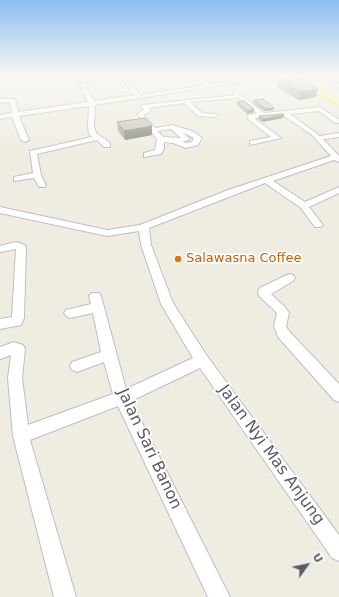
<!DOCTYPE html>
<style>
body{margin:0}
#map{position:relative;width:339px;height:597px;overflow:hidden;background:#efede1;font-family:"DejaVu Sans",sans-serif}
canvas{display:block}
.north{position:absolute;left:287px;top:545px;width:40px;height:40px;-webkit-text-stroke:3px #fff;paint-order:stroke;rotate:57deg;font-size:11px;font-weight:700;line-height:16px;text-align:center;color:#5a5d64}
.north::after{content:'';display:block;margin:auto;width:14px;height:18px;background:#5a5d64;clip-path:polygon(50% 0,100% 100%,50% 72%,0 100%)}
</style>
<div id="map">
<canvas width="339" height="597"></canvas>
<div class="north">U</div>
</div>
<script>
const context = document.querySelector('canvas').getContext('2d');
context.lineJoin = 'round';
function shape(rows) {
  const path = new Path2D();
  for (const r of rows) {
    path.moveTo(r[0], r[1]);
    for (let i = 2; i < r.length; i += 2) path.lineTo(r[i], r[i + 1]);
  }
  return path;
}
function trace(path, color, width, dash) {
  context.strokeStyle = color;
  context.lineWidth = width;
  context.lineCap = dash ? 'butt' : 'round';
  context.setLineDash(dash || []);
  context.stroke(path);
}
function fill(path, color) {
  context.fillStyle = color;
  context.fill(path, 'evenodd');
}
function write(font, color, halo, rows, align = 'center') {
  context.font = font + ' "DejaVu Sans",sans-serif';
  context.lineWidth = 3.5;
  context.setLineDash([]);
  context.textBaseline = 'middle';
  context.strokeStyle = halo;
  context.fillStyle = color;
  for (const [text, x, y, turn = 0] of rows) {
    context.save();
    context.translate(x, y);
    context.rotate((+turn || 0) * Math.PI / 180);
    context.textAlign = isNaN(turn) ? turn : align;
    if (halo) context.strokeText(text, 0, 0);
    context.fillText(text, 0, 0);
    context.restore();
  }
}
const minor = shape([
 [119,75,124,75,140,95,206,85,193,75,199,75,212,84,272,75,286,75,95,105,94,126,96,133,110,143,110,147,104,147,97,140,37,154,41,175,46,185,45,187,39,187,34,178,14,181,14,177,33,173,30,151,92,137,89,134,88,126,89,106,19,116,29,140,25,142,21,140,12,117,0,119,0,115,12,113,10,102,0,103,0,99,15,99,18,112,88,102,79,85,96,81,98,84,85,86,94,101,134,95,119,75],
 [316,75,322,75,339,84,339,88,316,75],
 [235,90,264,113,320,107,339,120,339,123,335,123,319,111,290,114,320,136,339,133,339,137,323,139,339,156,339,162,334,160,273,181,305,202,339,187,339,193,309,207,323,225,321,227,315,227,301,208,265,183,149,228,151,245,173,303,207,356,339,535,339,561,332,558,200,368,131,401,230,597,208,597,118,406,30,440,76,597,54,597,13,436,8,378,11,355,0,359,0,347,14,342,23,345,25,349,22,378,28,425,113,394,104,362,77,372,72,370,70,366,72,362,101,352,93,313,70,318,66,316,64,313,66,310,91,304,89,296,91,293,99,293,101,296,126,389,193,358,161,304,141,245,139,231,107,236,0,213,0,207,107,230,140,225,228,190,331,156,312,135,283,115,254,118,281,138,250,145,250,141,271,137,247,118,248,115,257,113,239,98,190,102,202,113,217,114,218,115,215,117,198,116,184,103,150,108,150,111,144,115,155,128,172,125,192,131,202,138,198,145,186,148,173,143,164,142,164,149,161,154,144,157,144,153,155,150,157,139,137,114,144,110,141,107,142,105,235,95,232,92,235,90],
 [171,129,181,138,163,137,158,131,171,129],
 [182,132,194,138,192,142,186,143,183,142,190,139,182,132],
 [16,242,25,245,26,247,24,318,21,325,0,329,0,319,12,317,16,249,0,252,0,246,16,242],
 [289,274,293,275,295,278,293,281,271,294,285,307,289,313,286,326,288,330,339,384,339,402,334,400,278,337,274,326,277,313,259,296,258,291,260,288,289,274]
]);
const major = shape([
 [281,75,290,75,339,100,339,105,281,75]
]);
trace(minor, '#bcbec5', 2);
trace(major, '#ffe24a', 2);
fill(minor, '#fff');
fill(major, '#fffba6');
fill(shape([
 [279,80,318,89,316,97,298,100,277,87],
 [254,100,273,110,264,111,253,103],
 [237,102,254,112,247,114,237,105],
 [259,116,283,118,262,122,258,119],
 [117,122,152,135,125,140,118,131]
]), '#aeaba3');
fill(shape([
 [318,89,316,97,298,100,300,92],
 [274,108,273,110,264,111,265,109],
 [254,109,254,112,247,114,248,111],
 [284,115,283,118,262,122,263,119],
 [152,126,152,135,125,140,124,131]
]), '#8d8b85');
const building = shape([
 [298,77,318,89,300,92,279,80,298,77],
 [263,99,274,108,265,109,254,100,263,99],
 [244,101,254,109,248,111,237,102,244,101],
 [282,114,284,115,263,119,259,116,282,114],
 [145,118,152,126,124,131,117,122,145,118]
]);
fill(building, '#cac7be');
trace(building, '#8d8b85', 1);
const sky = context.createLinearGradient(0, 0, 0, 159);
sky.addColorStop(0, '#8bbdf1');
sky.addColorStop(0.47, '#f8f7f2');
sky.addColorStop(1, '#f8f7f200');
context.fillStyle = sky;
context.fillRect(0, 0, 339, 159);
for (const [x, y, r, color] of [
 [178,259,4,"#e8710a"]
]) {
  const dot = new Path2D();
  dot.arc(x, y, r, 0, 2 * Math.PI);
  context.fillStyle = color;
  context.fill(dot);
  trace(dot, '#fff', 1.5);
}
write('13px', '#c56008', '#fff', [
 ["Salawasna Coffee",186,259]
], 'left');
write('16px', '#5a5d64', '#fff', [
 ["Jalan Sari Banon",149,449,65],
 ["Jalan Nyi Mas Anjung",271,455,54]
]);
</script>
